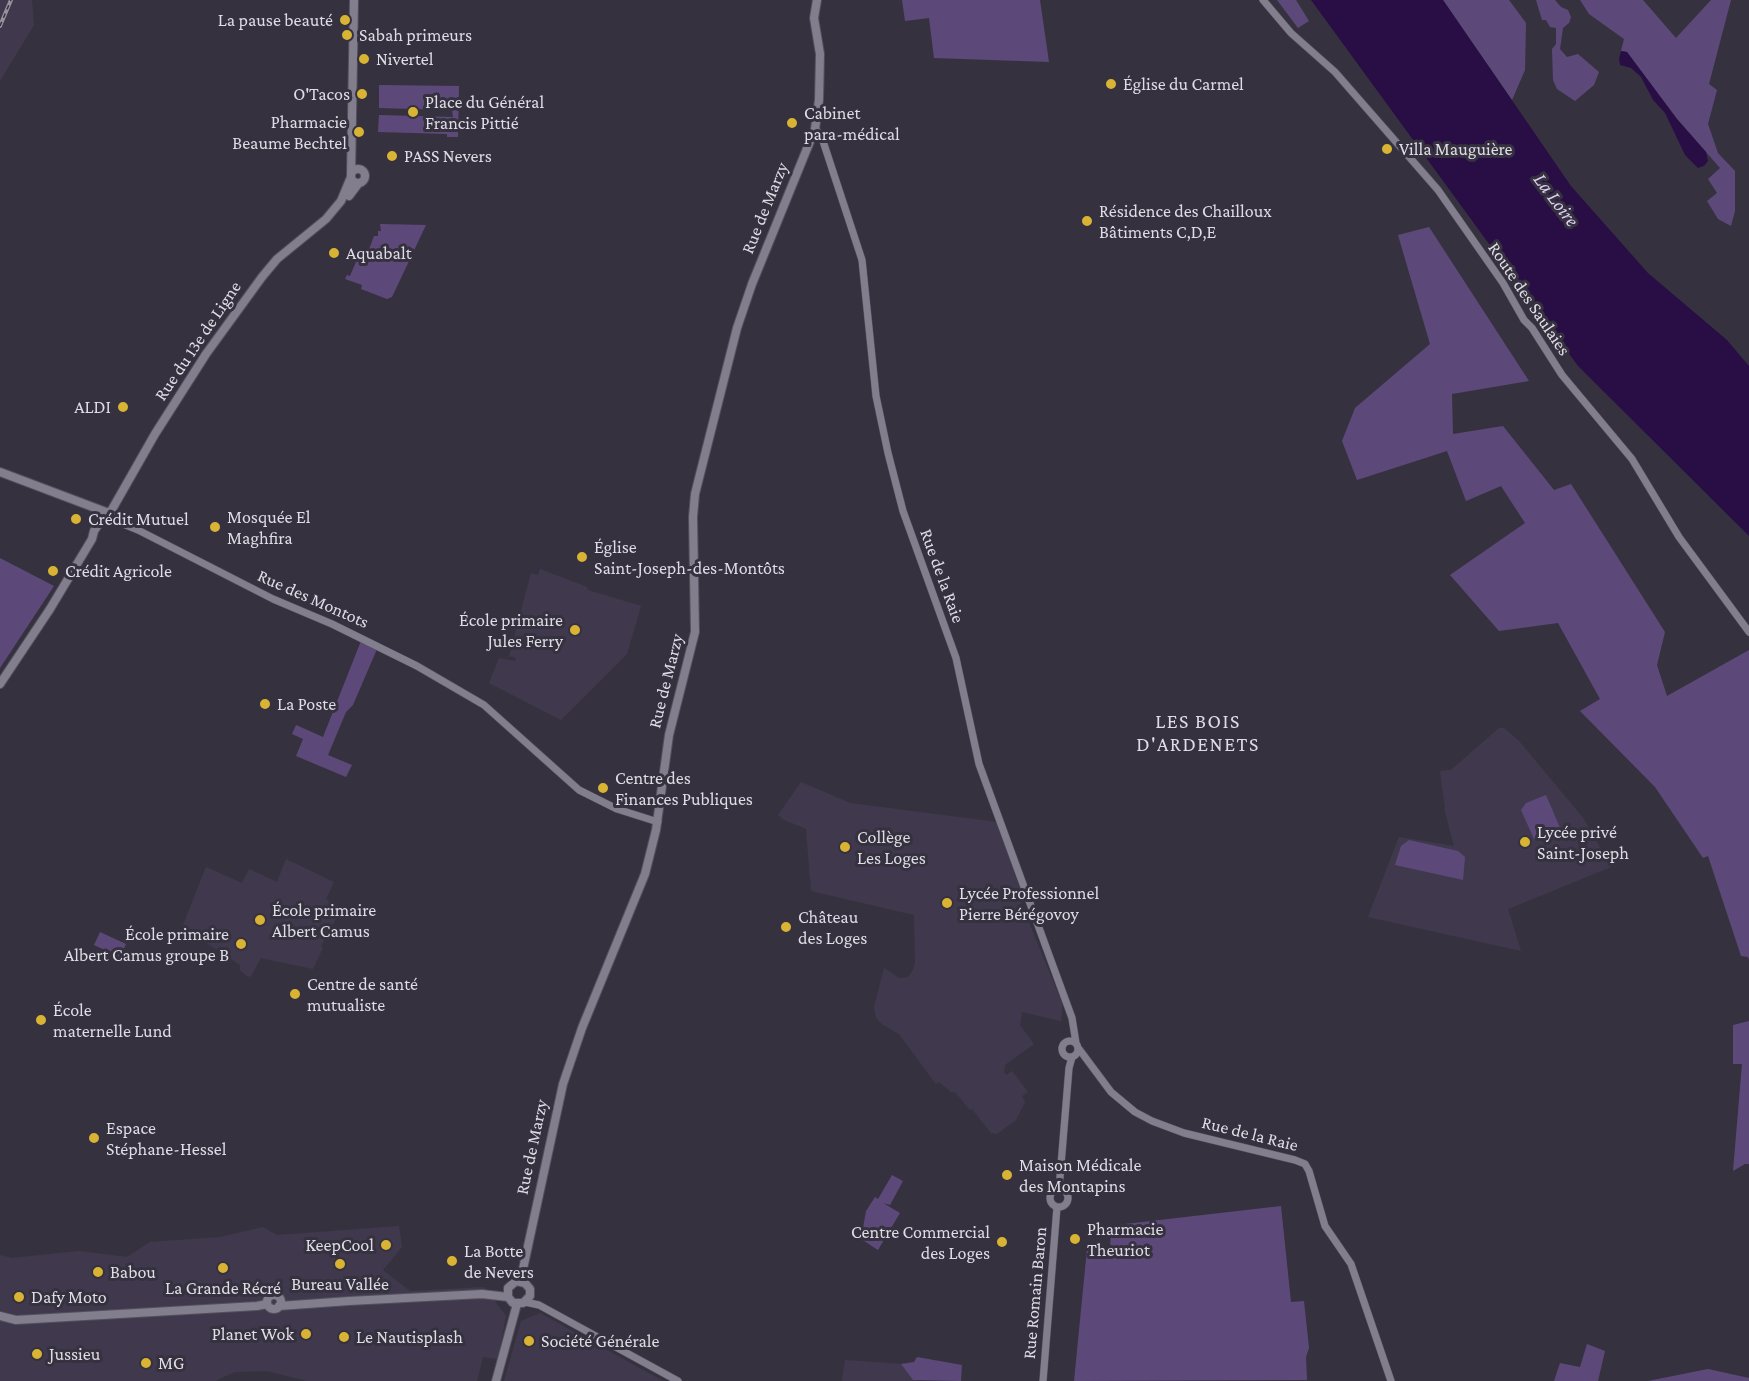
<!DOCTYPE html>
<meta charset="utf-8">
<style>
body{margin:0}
canvas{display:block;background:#36313f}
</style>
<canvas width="1749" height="1381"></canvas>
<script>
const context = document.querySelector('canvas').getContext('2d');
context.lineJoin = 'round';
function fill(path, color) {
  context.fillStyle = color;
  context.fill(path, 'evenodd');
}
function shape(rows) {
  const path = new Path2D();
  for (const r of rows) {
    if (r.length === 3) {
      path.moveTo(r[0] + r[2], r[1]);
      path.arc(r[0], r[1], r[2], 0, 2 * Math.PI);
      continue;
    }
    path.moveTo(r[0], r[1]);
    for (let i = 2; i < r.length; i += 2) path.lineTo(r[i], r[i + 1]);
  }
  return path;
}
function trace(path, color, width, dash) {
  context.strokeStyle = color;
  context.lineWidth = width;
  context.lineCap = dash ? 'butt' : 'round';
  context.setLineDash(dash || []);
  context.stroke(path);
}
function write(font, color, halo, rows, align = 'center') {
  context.font = font + ' "Crimson Pro",serif';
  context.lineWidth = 6;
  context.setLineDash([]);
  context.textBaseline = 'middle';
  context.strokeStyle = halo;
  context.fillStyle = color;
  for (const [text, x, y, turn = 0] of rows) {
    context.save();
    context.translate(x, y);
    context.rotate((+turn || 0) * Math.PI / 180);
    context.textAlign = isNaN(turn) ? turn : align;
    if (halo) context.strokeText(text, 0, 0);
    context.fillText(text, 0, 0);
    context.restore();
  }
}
fill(shape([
 [0,0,32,0,34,25,0,81],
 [540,569,587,587,588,590,641,606,627,654,561,720,489,683,499,658,515,661,516,658,509,656,531,573,538,575],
 [1499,728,1504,728,1519,741,1584,819,1611,867,1508,909,1521,951,1368,917,1399,837,1454,846,1444,808,1445,808,1440,771,1451,770],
 [801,782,850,803,997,822,1024,901,1017,906,1017,909,1023,908,1062,1003,1062,1014,1061,1021,1022,1012,1020,1025,1034,1044,1005,1065,1004,1072,1006,1075,1012,1071,1028,1092,1022,1096,1025,1102,1016,1120,997,1134,991,1133,972,1109,970,1110,955,1092,951,1092,939,1082,936,1084,899,1034,882,1024,876,1018,874,1007,884,968,899,978,904,978,908,977,913,970,915,962,914,915,811,891,806,829,780,818,781,817,778,815],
 [286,859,334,882,326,899,341,910,321,946,323,948,313,969,261,958,251,976,248,977,240,970,240,965,205,942,186,931,181,930,206,867,242,883,249,869,277,882],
 [399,1226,402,1247,383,1270,410,1291,484,1287,506,1316,498,1359,483,1357,477,1381,307,1381,267,1371,235,1372,215,1381,0,1381,0,1255,12,1258,79,1251,127,1257,150,1242,221,1237,263,1227,277,1235],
 [540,1313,578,1334,663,1381,504,1381,521,1321],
 [845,1360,901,1364,913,1380,920,1381,842,1381]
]), '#40394d');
fill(shape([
 [902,0,1040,0,1049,62,934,58,929,18,905,21],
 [1277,0,1296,0,1309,21,1298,28],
 [1443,0,1509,0,1526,23,1525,70,1512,100],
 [1536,0,1555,0,1561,7,1568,10,1571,17,1569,23,1563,28,1560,49,1567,57,1578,54,1599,72,1594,85,1575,101,1557,89,1553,80,1552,49,1556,44,1556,28,1550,27,1546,20,1542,20],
 [1580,0,1643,0,1676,38,1711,0,1731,0,1709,84,1717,90,1708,124,1718,153,1735,171,1735,211,1731,226,1718,219,1707,201,1717,193,1708,179,1720,168,1677,119,1627,52,1621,51,1624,39,1589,14],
 [379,85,459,86,458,137,447,137,447,134,378,132,379,115,453,117,452,110,379,108],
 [380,224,426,225,392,297,387,299,361,289,362,285,345,279,347,275,350,276,358,257,365,260,374,236,378,236,378,231,381,231],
 [1429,227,1529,381,1452,394,1453,434,1503,426,1554,490,1571,484,1665,632,1657,665,1667,696,1749,650,1749,960,1748,957,1741,956,1708,856,1703,858,1655,787,1580,711,1600,699,1558,623,1499,631,1450,575,1525,523,1501,486,1466,501,1447,451,1357,480,1342,441,1355,408,1430,344,1398,235],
 [0,558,54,586,0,668],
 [361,641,377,649,353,705,346,712,328,755,352,765,346,777,296,756,303,739,292,734,296,725,323,737],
 [1546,795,1561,830,1534,839,1521,810,1526,803],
 [1409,840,1458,851,1465,857,1463,880,1395,865,1401,846],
 [100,932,126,944,120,957,94,945],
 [1749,1021,1749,1164,1745,1164,1733,1171,1742,1064,1733,1064,1733,1025],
 [892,1175,903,1181,890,1205,883,1203,900,1213,878,1250,861,1239,866,1211,875,1197,878,1199],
 [1281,1206,1291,1302,1304,1301,1309,1348,1306,1357,1307,1380,1074,1381,1087,1249,1110,1248,1111,1230,1116,1225],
 [1587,1344,1605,1351,1598,1381,1554,1381,1560,1363,1580,1367],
 [917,1357,962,1365,961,1381,913,1380,901,1364,914,1362],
 [1708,1369,1749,1378,1749,1381,1648,1381]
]), '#5c497a');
fill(shape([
 [1311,0,1443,0,1571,186,1648,273,1727,340,1749,366,1749,536,1578,366],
 [1621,51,1627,52,1677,119,1706,152,1708,161,1704,166,1698,168,1685,155,1665,113,1653,100,1641,77,1631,68,1620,65,1619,59]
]), '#280e45');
const tertiary = shape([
 [1263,0,1291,33,1335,72,1438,190,1503,283,1524,320,1532,328,1562,375,1632,459,1679,537,1749,632],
 [815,129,821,135,862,260,876,396,888,453,903,511,956,658,979,764,1072,1018,1076,1043],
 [111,519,138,530,273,599,332,624,417,666,484,705,579,790,617,809,658,822],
 [1070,1049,8],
 [1079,1049,1111,1092,1135,1112,1152,1121,1184,1133,1295,1160,1305,1164,1309,1171,1325,1226,1351,1264,1391,1381],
 [1059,1189,1069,1068,1072,1057],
 [1059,1198,9],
 [525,1302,539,1305,678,1381],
 [1043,1381,1057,1207]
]);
const secondary = shape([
 [358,176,7],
 [351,176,354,0],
 [349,196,358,184],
 [0,472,106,512],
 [107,517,5],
 [110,513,155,434,206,354,262,277,277,259,326,219,341,201,351,177],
 [0,684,50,609,92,539,94,531,102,519],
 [523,1269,525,1283,530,1289,530,1296,523,1303,513,1303,508,1297,508,1288,516,1281,525,1283],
 [516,1281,523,1269,563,1084,582,1028,645,874,656,830,669,735,695,632,693,517,695,494,737,328,752,284,815,129,819,100,820,54,814,18,817,0],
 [274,1302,7],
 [279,1306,349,1301,482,1294,508,1297],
 [0,1316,16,1320,257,1306,267,1304],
 [496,1381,517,1304]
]);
trace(tertiary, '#54505b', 8);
trace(secondary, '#54505b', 10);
trace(tertiary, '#837e8d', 7);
trace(secondary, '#837e8d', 8);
const rail = shape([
 [0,26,11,0]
]);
trace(rail, '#96929d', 4);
trace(rail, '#36313f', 1.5, [4.5]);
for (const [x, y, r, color] of [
 [345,20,6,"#d9b334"],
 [347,35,6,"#d9b334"],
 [364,59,6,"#d9b334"],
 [1111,84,6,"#d9b334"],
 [362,94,6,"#d9b334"],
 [413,112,6,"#d9b334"],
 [792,123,6,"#d9b334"],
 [359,132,6,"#d9b334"],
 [1387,149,6,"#d9b334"],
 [392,156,6,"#d9b334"],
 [1087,221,6,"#d9b334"],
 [334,253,6,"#d9b334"],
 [123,407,6,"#d9b334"],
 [76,519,6,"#d9b334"],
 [215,527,6,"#d9b334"],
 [582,557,6,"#d9b334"],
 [53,571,6,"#d9b334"],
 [575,630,6,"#d9b334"],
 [265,704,6,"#d9b334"],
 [603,788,6,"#d9b334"],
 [1525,842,6,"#d9b334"],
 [845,847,6,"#d9b334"],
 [947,903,6,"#d9b334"],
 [260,920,6,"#d9b334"],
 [786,927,6,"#d9b334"],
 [241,944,6,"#d9b334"],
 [295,994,6,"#d9b334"],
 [41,1020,6,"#d9b334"],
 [94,1138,6,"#d9b334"],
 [1007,1175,6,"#d9b334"],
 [1075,1239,6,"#d9b334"],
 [1002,1242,6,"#d9b334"],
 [386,1245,6,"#d9b334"],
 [452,1261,6,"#d9b334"],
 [340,1264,6,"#d9b334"],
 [223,1268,6,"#d9b334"],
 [98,1272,6,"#d9b334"],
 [19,1297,6,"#d9b334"],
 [306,1334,6,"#d9b334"],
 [344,1337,6,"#d9b334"],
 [529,1341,6,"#d9b334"],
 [37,1354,6,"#d9b334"],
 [146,1363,6,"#d9b334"]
]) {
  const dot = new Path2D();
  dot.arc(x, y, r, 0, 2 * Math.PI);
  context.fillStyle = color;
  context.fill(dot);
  trace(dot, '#36313f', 2);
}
write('18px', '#dfdce5', '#36313f', [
 ["La pause beauté",333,20,"right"],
 ["Sabah primeurs",359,35],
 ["Nivertel",376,59],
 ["Église du Carmel",1123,84],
 ["O'Tacos",350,94,"right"],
 ["Place du Général",425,102],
 ["Francis Pittié",425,123],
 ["Cabinet",804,113],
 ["para-médical",804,134],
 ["Pharmacie",347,122,"right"],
 ["Beaume Bechtel",347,143,"right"],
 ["Villa Mauguière",1399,149],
 ["PASS Nevers",404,156],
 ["Résidence des Chailloux",1099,211],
 ["Bâtiments C,D,E",1099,232],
 ["Aquabalt",346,253],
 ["ALDI",111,407,"right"],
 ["Mosquée El",227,517],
 ["Maghfira",227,538],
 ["Crédit Mutuel",88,519],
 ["Église",594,547],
 ["Saint-Joseph-des-Montôts",594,568],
 ["Crédit Agricole",65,571],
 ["École primaire",563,620,"right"],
 ["Jules Ferry",563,641,"right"],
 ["La Poste",277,704],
 ["Centre des",615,778],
 ["Finances Publiques",615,799],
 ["Lycée privé",1537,832],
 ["Saint-Joseph",1537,853],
 ["Collège",857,837],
 ["Les Loges",857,858],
 ["Lycée Professionnel",959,893],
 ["Pierre Bérégovoy",959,914],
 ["École primaire",272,910],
 ["Albert Camus",272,931],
 ["Château",798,917],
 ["des Loges",798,938],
 ["École primaire",229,934,"right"],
 ["Albert Camus groupe B",229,955,"right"],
 ["Centre de santé",307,984],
 ["mutualiste",307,1005],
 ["École",53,1010],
 ["maternelle Lund",53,1031],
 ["Espace",106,1128],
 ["Stéphane-Hessel",106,1149],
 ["Maison Médicale",1019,1165],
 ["des Montapins",1019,1186],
 ["Pharmacie",1087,1229],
 ["Theuriot",1087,1250],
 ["Centre Commercial",990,1232,"right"],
 ["des Loges",990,1253,"right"],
 ["KeepCool",374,1245,"right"],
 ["La Botte",464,1251],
 ["de Nevers",464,1272],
 ["Babou",110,1272],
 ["Bureau Vallée",340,1284,"center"],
 ["La Grande Récré",223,1288,"center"],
 ["Dafy Moto",31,1297],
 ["Planet Wok",294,1334,"right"],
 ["Le Nautisplash",356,1337],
 ["Société Générale",541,1341],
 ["Jussieu",49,1354],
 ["MG",158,1363]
], 'left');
write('18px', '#dfdce5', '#36313f', [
 ["Rue de Marzy",765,208,-68],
 ["Route des Saulaies",1529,299,56],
 ["Rue du 13e de Ligne",198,341,-56],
 ["Rue de la Raie",942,576,70],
 ["Rue des Montots",313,599,24],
 ["Rue de Marzy",666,681,-76],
 ["Rue de la Raie",1250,1134,14],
 ["Rue de Marzy",532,1147,-78],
 ["Rue Romain Baron",1035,1293,-85]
]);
write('italic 20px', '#dccff3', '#36313f', [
 ["La Loire",1556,200,53]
]);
context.letterSpacing = '1.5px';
write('20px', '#dfdce5', '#36313f', [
 ["LES BOIS",1198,722],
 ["D'ARDENETS",1198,745]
]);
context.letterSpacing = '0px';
</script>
